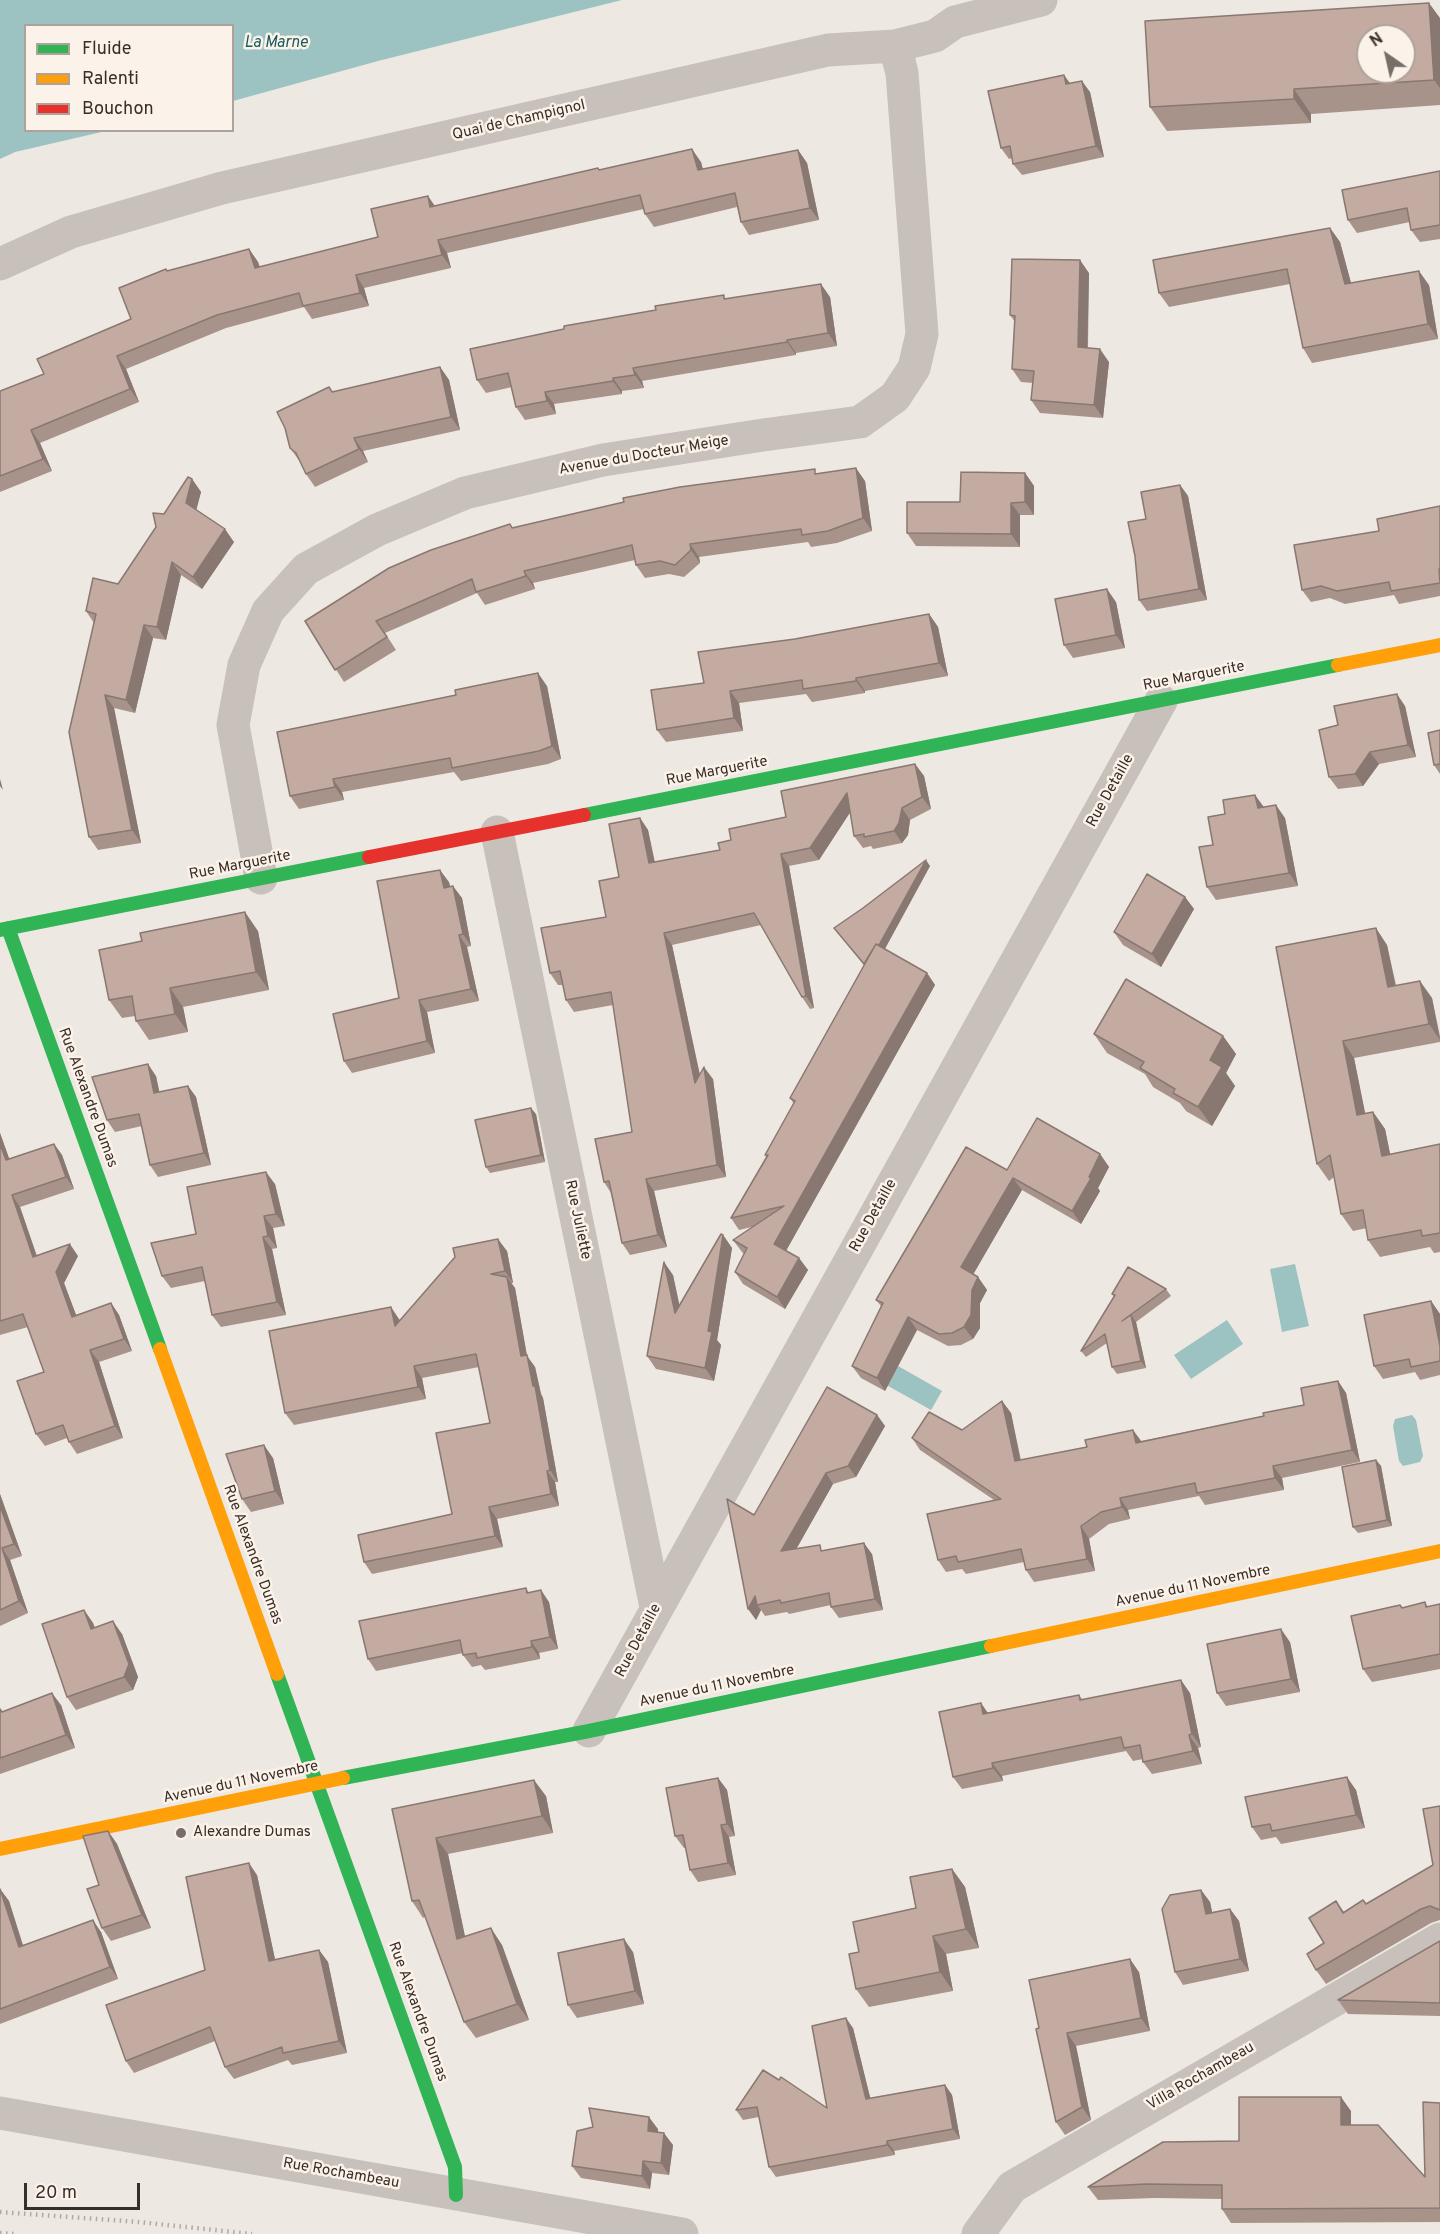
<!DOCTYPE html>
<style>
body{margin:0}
#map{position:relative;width:1440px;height:2234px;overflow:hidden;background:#eee8e2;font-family:Overpass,sans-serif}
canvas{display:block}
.legend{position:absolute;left:24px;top:24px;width:210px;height:108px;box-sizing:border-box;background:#fbf2e9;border:2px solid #ada39c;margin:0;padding:8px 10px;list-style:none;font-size:18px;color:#392d28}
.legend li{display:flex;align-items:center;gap:12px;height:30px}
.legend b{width:30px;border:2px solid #ada39c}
.north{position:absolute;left:1356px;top:24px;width:60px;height:60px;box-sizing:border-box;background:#fbf2e9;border:2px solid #ada39c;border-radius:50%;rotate:326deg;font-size:16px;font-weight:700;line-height:24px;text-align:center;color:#392d28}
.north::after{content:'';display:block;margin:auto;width:21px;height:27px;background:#786e69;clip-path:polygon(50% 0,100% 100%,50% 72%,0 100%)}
.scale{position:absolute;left:24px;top:2183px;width:116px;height:27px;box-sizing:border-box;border:3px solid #392d28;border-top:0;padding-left:8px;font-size:18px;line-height:21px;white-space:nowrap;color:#392d28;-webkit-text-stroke:4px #fbf2e9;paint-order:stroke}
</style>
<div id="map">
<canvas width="1440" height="2234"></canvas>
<ul class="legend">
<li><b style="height:8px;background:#30b455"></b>Fluide</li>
<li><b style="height:8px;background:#ff9f0a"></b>Ralenti</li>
<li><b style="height:8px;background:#e5322d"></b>Bouchon</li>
</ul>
<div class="north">N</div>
<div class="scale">20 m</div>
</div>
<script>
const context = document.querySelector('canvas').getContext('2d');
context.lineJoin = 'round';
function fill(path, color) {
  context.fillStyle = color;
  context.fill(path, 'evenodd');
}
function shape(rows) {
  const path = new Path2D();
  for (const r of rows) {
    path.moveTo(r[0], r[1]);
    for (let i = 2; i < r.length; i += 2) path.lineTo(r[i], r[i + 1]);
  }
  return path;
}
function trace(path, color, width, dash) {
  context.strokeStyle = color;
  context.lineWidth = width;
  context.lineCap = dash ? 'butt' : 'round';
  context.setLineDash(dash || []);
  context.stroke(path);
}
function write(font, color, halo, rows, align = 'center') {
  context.font = font + ' Overpass,sans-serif';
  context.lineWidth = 5;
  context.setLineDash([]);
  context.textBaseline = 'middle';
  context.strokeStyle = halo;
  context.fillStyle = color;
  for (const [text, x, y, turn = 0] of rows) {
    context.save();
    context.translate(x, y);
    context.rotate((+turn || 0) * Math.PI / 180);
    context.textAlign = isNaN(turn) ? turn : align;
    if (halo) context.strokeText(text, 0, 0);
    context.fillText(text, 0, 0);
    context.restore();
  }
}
fill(shape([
 [0,0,622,0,378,61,233,101,232,26,26,26,26,130,106,131,15,152,0,159],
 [1295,1264,1309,1326,1282,1332,1270,1269],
 [1227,1320,1243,1344,1191,1379,1174,1355],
 [891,1362,942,1391,931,1410,881,1382],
 [1412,1415,1416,1420,1423,1456,1420,1462,1403,1466,1399,1461,1393,1426,1395,1419]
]), '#9cc2c1');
trace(shape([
 [0,264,71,232,222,188,828,50,895,46,935,36,955,22,1041,0],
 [497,832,656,1607],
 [261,878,233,725,244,665,268,611,306,569,377,530,465,493,603,460,763,435,860,422,895,397,914,368,922,334,902,73,895,46],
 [589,1731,1161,701],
 [0,2113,682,2234],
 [978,2234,1012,2187,1440,1939]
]), '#c8c0ba', 33);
trace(shape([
 [584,815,1338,665],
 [8,928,160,1349],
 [0,930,369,857],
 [277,1674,455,2167,456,2195],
 [343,1778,589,1731,991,1646]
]), '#30b455', 14);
trace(shape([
 [1338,665,1440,645],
 [160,1349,277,1674],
 [991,1646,1440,1551],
 [0,1849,343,1778]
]), '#ff9f0a', 14);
trace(shape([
 [369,857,584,815]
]), '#e5322d', 14);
trace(shape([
 [0,2212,139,2222,252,2234],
 [0,2233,15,2234]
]), '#afa9a5', 4.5, [1.5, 4.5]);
fill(shape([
 [1440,18,1440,105,1311,114,1311,123,1167,131,1150,107],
 [1069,83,1090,92,1104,157,1022,175,1013,164,1013,158,1009,159,1001,148],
 [798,150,807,163,819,220,749,235,741,222,737,207,654,227,645,214,644,209,447,253,451,268,364,288,369,306,312,319,304,307,226,328,126,369,139,402,40,443,52,471,0,492,0,391,44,374,131,319,168,271,249,249,258,262,260,267,378,237,435,206,598,168,600,170,701,162,703,169],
 [1440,171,1440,239,1420,242,1411,230,1410,222,1357,233,1348,220],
 [1330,228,1340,242,1351,283,1429,285,1438,339,1312,363,1303,348,1290,284,1169,307,1159,293],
 [1089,273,1088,348,1109,362,1103,418,1040,413,1031,400,1033,383,1021,382,1012,369,1015,322,1010,315],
 [830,297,837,346,796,353,796,355,642,381,644,388,622,391,622,394,554,404,556,414,525,420,516,407,512,387,486,393,477,380,727,299],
 [440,367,449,380,460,430,363,451,368,462,315,487,306,474,301,463,290,448,329,387,333,392],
 [1025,473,1034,486,1034,515,1020,515,1020,547,916,546,907,533,960,502],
 [818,474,865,481,872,531,837,543,811,547,808,542,699,557,700,563,684,577,669,574,645,578,636,565,635,560,533,583,535,589,485,605,477,593,385,633,396,650,344,682,305,621,513,528],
 [192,479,201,492,196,510,234,542,202,589,181,575,166,640,153,638,135,713,114,708,141,843,98,850,89,837,94,623,86,611,118,584,164,514],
 [1180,485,1188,496,1207,600,1147,611,1139,600,1146,519],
 [1440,506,1440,596,1399,604,1394,595,1345,604,1330,598,1311,602,1302,590,1379,531],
 [1116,602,1125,648,1073,658,1064,645],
 [929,614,938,627,948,676,865,691,865,693,812,702,806,694,739,703,743,731,666,742,657,730,704,683,795,639],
 [547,686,561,759,548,764,461,781,454,772,342,792,344,800,299,809,290,796],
 [1405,706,1416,757,1379,764,1363,786,1338,789,1329,777,1338,725],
 [1440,730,1440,774,1434,765],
 [915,764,924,776,931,809,910,820,908,835,902,843,873,849,871,846,863,848,854,836,850,812,819,860,789,866,814,1008,810,1009,802,997,761,925,672,945,700,1075,713,1079,726,1177,654,1191,667,1247,630,1255,622,1243,611,1193,604,1182,632,1132,613,1005,574,1012,566,1000,563,985,558,985,550,973,606,917,619,877,640,818,648,830,655,862,720,850,731,840],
 [1255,795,1264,807,1285,818,1298,886,1216,900,1207,887,1213,845,1225,814],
 [930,866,885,949,927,973,935,985,786,1251,799,1258,808,1270,785,1309,743,1284,735,1272,744,1254,742,1252,733,1240,752,1227,739,1230,731,1218,766,1157,765,1155,794,1104,790,1098,864,965,834,928],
 [449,882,450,887,462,898,471,946,467,947,479,1001,427,1012,435,1053,352,1073,344,1061,399,998],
 [1185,897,1194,909,1161,967,1123,945,1114,932],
 [258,931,269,990,183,1007,188,1032,149,1040,136,1021,135,1016,122,1018,109,1000],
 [1387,945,1396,985,1432,998,1440,1036,1440,1042,1354,1058,1365,1114,1373,1112,1385,1129,1390,1154,1440,1144,1440,1252,1434,1253,1430,1247,1380,1257,1368,1240,1367,1228,1353,1231,1341,1214,1334,1177,1329,1181,1317,1164,1276,947],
 [1094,1034,1223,1036,1236,1054,1226,1073,1235,1086,1212,1126,1186,1111,1180,1103,1153,1087,1145,1074,1107,1053],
 [156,1076,159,1092,188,1086,196,1097,211,1165,158,1177,150,1165,142,1126,115,1132,107,1120],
 [536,1114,545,1162,490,1173,486,1167],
 [0,1133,9,1159,54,1144,62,1155,74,1189,20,1207,37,1256,78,1256,64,1283,76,1315,111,1303,119,1315,132,1351,99,1362,123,1438,77,1454,69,1442,67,1438,45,1446,36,1434,44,1372,28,1327,0,1335],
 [1100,1154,1109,1167,1098,1188,1100,1191,1081,1224,1022,1190,973,1274,978,1277,987,1290,980,1303,980,1328,973,1339,961,1345,948,1346,917,1330,885,1391,861,1378,852,1366,881,1306,876,1300,1007,1170],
 [275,1184,285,1226,273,1228,277,1248,272,1249,286,1315,221,1327,212,1315,205,1281,171,1288,162,1276,196,1234],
 [723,1235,732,1248,717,1340,721,1345,714,1381,656,1369,647,1356,673,1275,679,1305],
 [507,1251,513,1283,511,1283,515,1288,527,1356,535,1367,541,1394,543,1398,558,1482,555,1482,559,1506,497,1519,503,1547,372,1574,364,1562,452,1514,490,1423,479,1367,422,1378,426,1399,294,1425,285,1413,399,1319,400,1320],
 [1166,1289,1171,1296,1136,1322,1146,1368,1117,1374,1112,1367,1107,1343,1086,1357,1081,1351,1114,1297,1112,1294],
 [1431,1301,1440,1314,1440,1375,1420,1380,1415,1372,1383,1379,1374,1366],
 [1338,1381,1346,1393,1360,1462,1282,1478,1284,1490,1205,1505,1199,1496,1128,1510,1130,1519,1109,1524,1089,1539,1095,1571,1034,1582,1026,1570,1024,1562,966,1574,962,1569,946,1572,938,1560,994,1500,920,1450,912,1438,962,1430,1002,1401,1011,1413,1021,1460,1141,1441,1264,1416,1304,1405],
 [877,1415,885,1426,856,1477,833,1484,796,1549,872,1554,883,1610,839,1618,831,1607,831,1605,789,1614,787,1612,765,1616,761,1610,756,1620,754,1515],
 [273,1458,284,1504,251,1512,242,1499],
 [1376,1460,1381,1466,1392,1526,1358,1533,1353,1527],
 [0,1494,22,1556,10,1560,28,1613,0,1626],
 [526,1588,529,1593,549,1602,558,1649,539,1653,540,1659,485,1670,481,1665,472,1667,463,1655,463,1653,376,1671,368,1659],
 [1425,1602,1428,1607,1440,1604,1440,1669,1372,1682,1363,1669,1402,1608],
 [84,1610,93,1623,95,1628,122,1634,138,1677,133,1690,76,1710,67,1697],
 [1290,1642,1300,1692,1226,1706,1217,1693],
 [1190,1693,1201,1747,1198,1748,1202,1764,1152,1774,1143,1762,1143,1759,1133,1761,1126,1751,1002,1776,1003,1781,962,1789,953,1777,981,1703,987,1713,1079,1695,1082,1699],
 [61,1705,75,1748,0,1774,0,1709,2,1712],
 [718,1778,727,1790,735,1836,729,1837,736,1875,698,1882,690,1870,686,1848,684,1848,675,1836],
 [1356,1790,1365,1828,1281,1844,1276,1837,1261,1840,1252,1827],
 [546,1796,553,1833,448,1854,465,1937,502,1945,529,2020,476,2038,464,2022,425,1917,423,1918,412,1901,392,1809],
 [1440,1806,1440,1920,1431,1923,1326,1984,1316,1970,1336,1901,1344,1912,1366,1904,1433,1865],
 [108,1831,117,1844,151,1928,111,1941,102,1928,99,1885],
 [952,1869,965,1887,979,1948,946,1954,953,1991,869,2007,856,1989,859,1952,916,1908],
 [257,1875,275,1960,319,1950,328,1962,347,2053,292,2065,288,2060,234,2079,225,2067,215,2041,134,2073,126,2061,205,1970],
 [0,1889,9,1901,23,1945,101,1932,118,1979,0,2024],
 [1201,1890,1210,1902,1212,1912,1230,1909,1239,1921,1249,1971,1183,1985,1175,1972],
 [1440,1941,1440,2016,1348,2014,1338,2000],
 [633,1952,644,2004,577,2018,568,2005],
 [1139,1972,1150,2031,1076,2046,1091,2120,1065,2135,1056,2122,1039,2028],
 [853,2028,870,2098,945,2085,952,2095,960,2139,894,2151,895,2155,776,2177,769,2167,759,2117,743,2120,736,2110,779,2080,827,2108],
 [1440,2103,1440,2222,1231,2223,1222,2209,1222,2199,1155,2198,1098,2200,1088,2187,1239,2141,1351,2111,1351,2125,1425,2177],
 [658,2129,658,2132,673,2145,669,2175,652,2173,650,2189,581,2178,572,2166]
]), '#a8938b');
fill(shape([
 [1429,3,1440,18,1440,88,1434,80],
 [1064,75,1072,86,1066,84],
 [1082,81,1090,92,1104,157,1096,146],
 [1294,89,1311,114,1311,123,1294,99],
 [692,149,701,162,706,183,698,170],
 [798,150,807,163,819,220,810,208],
 [428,196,437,209,430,207],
 [1330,228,1340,242,1355,298,1345,284],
 [438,240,447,253,451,268,442,255],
 [249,249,258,262,263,281,255,268],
 [1080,260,1089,273,1087,360,1078,347],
 [1419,271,1429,285,1438,339,1428,324],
 [356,275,364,288,369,306,360,293],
 [821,284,830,297,837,346,828,333],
 [787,340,796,353,796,355,787,342],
 [1100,349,1109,362,1103,418,1094,405],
 [117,356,126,369,139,402,130,389],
 [440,367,449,380,460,430,451,417],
 [633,368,642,381,644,388,635,375],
 [613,378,622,391,622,394,613,381],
 [545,392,554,404,556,414,547,401],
 [31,430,40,443,52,471,43,459],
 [354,438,363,451,368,462,359,449],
 [856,468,865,481,872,531,863,518],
 [1025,473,1034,486,1034,515,1025,502],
 [192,479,201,492,195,515,186,503],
 [1180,485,1188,496,1207,600,1199,589],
 [1011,503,1020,515,1020,547,1011,534],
 [225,529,234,542,202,589,193,577],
 [690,544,699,557,700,563,691,550],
 [172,562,181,575,166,640,157,627],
 [524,571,533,583,535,589,526,576],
 [1107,589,1116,602,1125,648,1116,635],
 [929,614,938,627,948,676,939,663],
 [144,625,153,638,135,713,126,700],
 [538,673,547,686,561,759,552,746],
 [856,678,865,691,865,693,856,681],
 [730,691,739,703,743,731,734,718],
 [1397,694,1405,706,1416,757,1408,745],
 [105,695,114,708,141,843,132,830],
 [1370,752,1379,764,1363,786,1355,774],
 [915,764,924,776,931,809,922,797],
 [0,779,3,790,0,786],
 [333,779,342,792,344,800,335,787],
 [847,793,855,805,819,860,810,848],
 [1255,795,1264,808,1258,808],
 [1276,805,1285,818,1298,886,1289,873],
 [902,808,910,820,908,835,902,843,894,831],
 [640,818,648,830,657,875,649,863],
 [781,854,789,866,814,1008,806,996],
 [926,860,930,866,871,974,867,967],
 [440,870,449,882,453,900,444,888],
 [453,886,462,898,471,946,463,934],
 [1185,897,1194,909,1161,967,1152,954],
 [245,912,258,931,269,990,256,972],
 [1376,928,1387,945,1399,1003,1388,987],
 [664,933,672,945,704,1095,695,1083],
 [459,935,467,947,479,1001,471,989],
 [927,973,935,985,783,1256,774,1244],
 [1420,981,1432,998,1440,1040,1429,1024],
 [170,988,183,1007,188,1032,175,1014],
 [419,1000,427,1012,435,1053,427,1041],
 [1223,1036,1236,1054,1226,1073,1235,1086,1212,1126,1198,1107,1210,1060],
 [1343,1041,1354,1058,1369,1132,1357,1115],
 [148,1064,156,1076,162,1104,154,1093],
 [704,1067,713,1079,726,1177,717,1165],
 [188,1086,196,1097,211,1165,204,1153],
 [531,1108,536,1114,545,1162,541,1155],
 [1373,1112,1385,1129,1394,1173,1382,1156],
 [0,1133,14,1172,6,1160,0,1144],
 [54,1144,62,1155,74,1189,66,1177],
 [1100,1154,1109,1167,1098,1188,1100,1191,1081,1224,1072,1211],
 [266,1172,275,1184,285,1226,276,1214],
 [1013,1178,1022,1190,970,1280,961,1267],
 [646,1179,654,1191,667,1247,658,1235],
 [12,1195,20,1207,41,1269,33,1257],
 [264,1216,273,1228,277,1248,268,1236],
 [723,1235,732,1248,717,1340,721,1345,714,1381,705,1368,708,1331],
 [263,1237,272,1249,286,1315,277,1302],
 [498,1239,507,1251,513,1283,505,1271],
 [70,1244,78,1256,64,1283,81,1328,72,1317,56,1272],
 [799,1258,808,1270,785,1309,777,1297],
 [664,1262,673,1275,684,1326,675,1313],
 [507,1277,515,1288,527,1356,535,1367,541,1394,543,1398,558,1482,550,1470,533,1386,521,1356],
 [978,1277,987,1290,980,1303,980,1328,973,1339,964,1327,972,1290],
 [1431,1301,1440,1314,1440,1346],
 [111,1303,119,1315,132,1351,124,1339],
 [391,1307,399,1319,403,1338,395,1326],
 [1131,1315,1136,1322,1146,1368,1141,1361],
 [908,1317,917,1330,885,1391,877,1378],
 [90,1350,99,1362,123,1438,115,1426],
 [414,1366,422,1378,426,1399,418,1387],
 [1338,1381,1346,1393,1360,1462,1352,1450],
 [1002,1401,1011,1413,1023,1474,1015,1461],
 [877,1415,885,1426,856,1477,848,1466],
 [1133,1430,1142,1442,1136,1443],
 [264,1445,273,1458,284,1504,275,1491],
 [1376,1460,1381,1466,1392,1526,1387,1520],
 [1273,1466,1282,1478,1284,1490,1275,1478],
 [547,1471,555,1482,559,1506,551,1494],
 [826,1473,833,1484,789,1562,781,1551],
 [0,1494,22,1556,14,1544,0,1506],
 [1120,1498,1128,1510,1130,1519,1122,1507],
 [489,1507,497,1519,503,1547,495,1536],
 [1081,1526,1089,1539,1095,1571,1087,1559],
 [864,1543,872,1554,883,1610,875,1599],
 [2,1548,10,1560,28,1613,19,1601],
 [541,1590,549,1602,558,1649,550,1637],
 [755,1596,757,1605,761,1610,756,1620,748,1609],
 [84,1610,93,1623,100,1642,91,1629],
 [113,1621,122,1634,138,1677,133,1690,124,1677],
 [1281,1629,1290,1642,1300,1692,1291,1679],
 [531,1641,539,1653,540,1659,532,1647],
 [1181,1680,1190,1693,1201,1747,1192,1734],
 [52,1693,61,1705,75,1748,66,1735],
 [981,1703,990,1716,983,1714],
 [1189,1735,1198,1748,1202,1764,1193,1751],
 [992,1763,1002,1776,1003,1781,993,1768],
 [1347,1777,1356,1790,1365,1828,1356,1815],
 [718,1778,727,1790,735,1836,727,1824],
 [534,1780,546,1796,553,1833,542,1816],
 [721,1825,729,1837,736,1875,728,1863],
 [108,1831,117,1844,151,1928,142,1915],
 [436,1838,448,1854,469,1956,457,1939],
 [249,1863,257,1875,278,1973,269,1961],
 [952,1869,965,1887,979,1948,966,1929],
 [0,1889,9,1901,27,1959,19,1947],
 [1201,1890,1210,1902,1215,1926,1206,1914],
 [1230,1909,1239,1921,1249,1971,1240,1959],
 [93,1920,101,1932,118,1979,110,1967],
 [491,1928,502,1945,529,2020,517,2004],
 [933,1936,946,1954,953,1991,940,1972],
 [624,1939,633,1952,644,2004,635,1991],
 [319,1950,328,1962,347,2053,339,2041],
 [1130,1959,1139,1972,1150,2031,1141,2018],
 [846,2018,853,2028,873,2109,866,2099],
 [1067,2033,1076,2046,1091,2120,1082,2107],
 [945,2085,952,2095,960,2139,953,2129],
 [1341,2097,1351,2111,1351,2139,1341,2125],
 [649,2117,658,2129,657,2143,648,2131],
 [664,2133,673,2145,669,2175,661,2163],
 [887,2141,894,2151,895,2155,887,2145],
 [643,2161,652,2173,650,2189,642,2176]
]), '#887871');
const building = shape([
 [1429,3,1434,80,1294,89,1294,99,1150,107,1145,21,1429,3],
 [1368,36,1404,36,1404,72,1368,72,1368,36],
 [1064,75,1066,84,1082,81,1096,146,1013,164,1010,146,1001,148,988,91,1064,75],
 [692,149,698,170,798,150,810,208,741,222,735,193,645,214,640,195,438,240,442,255,356,275,360,293,303,306,299,293,217,315,117,356,130,389,31,430,43,459,0,476,0,391,44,374,37,359,131,319,119,288,166,269,167,271,249,249,255,268,378,237,371,209,428,196,430,207,598,168,599,170,692,149],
 [1440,171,1440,225,1411,230,1407,208,1348,220,1342,190,1440,171],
 [1330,228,1345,284,1419,271,1428,324,1303,348,1287,269,1159,293,1153,260,1330,228],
 [1012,259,1080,260,1078,347,1100,349,1094,405,1031,400,1034,371,1012,369,1015,316,1010,315,1012,259],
 [821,284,828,333,787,340,787,342,633,368,635,375,613,378,613,381,545,392,547,401,516,407,508,373,477,380,470,349,564,329,564,326,656,310,655,306,724,295,724,299,821,284],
 [440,367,451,417,354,438,359,449,306,474,296,453,290,448,285,428,277,412,329,387,332,392,440,367],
 [856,468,863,518,828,531,802,535,801,529,690,544,691,550,675,565,660,561,636,565,632,545,524,571,526,576,476,592,472,579,376,621,387,637,335,670,305,621,389,568,431,550,510,524,512,528,624,502,623,498,680,487,815,469,815,474,856,468],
 [961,472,1025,473,1025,502,1011,503,1011,534,907,533,907,502,960,502,961,472],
 [188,477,192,479,186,503,225,529,193,577,172,562,157,627,144,625,126,700,105,695,132,830,89,837,69,732,96,614,86,611,93,578,118,584,156,527,153,513,164,514,188,477],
 [1180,485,1199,589,1139,600,1135,556,1128,522,1146,519,1141,492,1180,485],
 [1440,506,1440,569,1439,569,1440,583,1391,591,1389,582,1337,591,1321,586,1302,590,1294,545,1379,531,1377,519,1440,506],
 [1107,589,1116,635,1064,645,1055,599,1107,589],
 [929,614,939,663,856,678,856,681,803,689,802,680,730,691,734,718,657,730,651,690,704,683,698,652,795,639,929,614],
 [538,673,552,746,539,751,452,768,450,758,333,779,335,787,290,796,277,732,456,695,455,690,538,673],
 [1397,694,1408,745,1370,752,1355,774,1329,777,1319,730,1338,725,1334,706,1397,694],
 [1440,730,1440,764,1434,765,1428,733,1440,730],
 [915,764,922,797,902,808,899,823,894,831,864,837,864,834,854,836,847,793,810,848,781,854,806,996,802,997,754,913,664,933,695,1083,704,1067,717,1165,646,1179,658,1235,622,1243,609,1181,604,1182,595,1139,632,1132,611,992,566,1000,560,971,550,973,541,928,606,917,599,881,619,877,609,824,640,818,649,863,720,850,718,843,731,840,729,829,786,817,781,791,915,764],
 [1255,795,1258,808,1276,805,1289,873,1207,887,1199,847,1213,845,1208,817,1225,814,1223,800,1255,795],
 [926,860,879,945,876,944,864,964,834,928,863,908,926,860],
 [440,870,444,888,453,886,463,934,459,935,471,989,419,1000,427,1041,344,1061,333,1014,399,998,377,881,440,870],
 [1147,874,1185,897,1152,954,1114,932,1147,874],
 [245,912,256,972,170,988,175,1014,136,1021,132,996,109,1000,99,950,142,941,140,933,245,912],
 [1376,928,1388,987,1420,981,1429,1024,1343,1041,1357,1115,1373,1112,1382,1156,1440,1144,1440,1233,1422,1236,1421,1230,1368,1240,1363,1210,1341,1214,1330,1155,1317,1164,1276,947,1376,928],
 [876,944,927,973,774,1244,799,1258,777,1297,735,1272,747,1248,733,1240,784,1206,731,1218,768,1155,765,1155,795,1101,790,1098,876,944],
 [1126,979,1223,1036,1210,1060,1222,1067,1198,1107,1173,1093,1175,1089,1140,1068,1144,1062,1094,1034,1126,979],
 [148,1064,154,1093,188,1086,204,1153,150,1165,139,1114,107,1120,92,1077,148,1064],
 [531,1108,541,1155,486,1167,475,1120,531,1108],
 [1037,1118,1100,1154,1089,1177,1091,1178,1072,1211,1013,1178,961,1267,978,1277,972,1290,971,1315,964,1327,952,1333,939,1334,908,1317,877,1378,852,1366,883,1303,876,1300,966,1147,1007,1170,1037,1118],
 [0,1144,6,1160,54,1144,66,1177,12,1195,33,1257,70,1244,56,1272,72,1317,111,1303,124,1339,90,1350,115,1426,69,1442,63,1425,36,1434,17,1381,44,1372,23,1314,0,1321,0,1144],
 [266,1172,276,1214,264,1216,268,1236,263,1237,277,1302,212,1315,202,1267,162,1276,151,1243,196,1234,187,1187,266,1172],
 [721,1234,723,1235,708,1331,712,1332,705,1368,647,1356,664,1262,675,1313,721,1234],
 [498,1239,505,1271,491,1274,507,1277,521,1356,527,1355,533,1386,535,1386,550,1470,547,1471,551,1494,489,1507,495,1536,364,1562,358,1535,452,1514,436,1433,490,1423,476,1354,414,1366,418,1387,285,1413,269,1331,391,1307,395,1326,455,1257,453,1248,498,1239],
 [1128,1267,1166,1289,1122,1321,1131,1315,1141,1361,1112,1367,1105,1334,1081,1351,1115,1295,1112,1294,1128,1267],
 [1431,1301,1440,1346,1440,1361,1411,1367,1409,1359,1374,1366,1364,1315,1431,1301],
 [1338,1381,1352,1450,1273,1466,1275,1478,1197,1493,1195,1483,1120,1498,1122,1507,1101,1512,1081,1526,1087,1559,1026,1570,1021,1549,958,1562,956,1556,938,1560,927,1514,1001,1499,912,1438,929,1412,962,1430,1002,1401,1015,1461,1087,1447,1085,1440,1133,1430,1136,1443,1264,1416,1263,1413,1304,1405,1301,1388,1338,1381],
 [827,1387,877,1415,848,1466,826,1473,781,1551,820,1545,821,1551,864,1543,875,1599,831,1607,829,1593,781,1603,780,1600,757,1605,755,1596,748,1609,727,1499,754,1515,827,1387],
 [264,1445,275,1491,242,1499,226,1454,264,1445],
 [1376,1460,1387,1520,1353,1527,1342,1467,1376,1460],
 [0,1506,14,1544,2,1548,19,1601,0,1610,0,1506],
 [526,1588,527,1593,541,1590,550,1637,531,1641,532,1647,477,1658,476,1653,463,1655,460,1640,368,1659,359,1621,526,1588],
 [1425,1602,1426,1607,1440,1604,1440,1654,1363,1669,1351,1616,1400,1605,1402,1608,1425,1602],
 [84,1610,91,1629,113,1621,129,1664,124,1677,67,1697,42,1624,84,1610],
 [1281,1629,1291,1679,1217,1693,1207,1644,1281,1629],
 [1181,1680,1192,1734,1189,1735,1193,1751,1143,1762,1140,1745,1124,1748,1121,1737,992,1763,993,1768,953,1777,939,1712,981,1703,983,1714,1079,1695,1080,1700,1181,1680],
 [52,1693,66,1735,0,1758,0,1709,2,1712,52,1693],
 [1347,1777,1356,1815,1272,1831,1270,1824,1252,1827,1245,1797,1347,1777],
 [718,1778,727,1824,721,1825,728,1863,690,1870,683,1835,675,1836,666,1788,718,1778],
 [534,1780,542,1816,436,1838,457,1939,491,1928,517,2004,464,2022,419,1900,412,1901,392,1809,534,1780],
 [1440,1806,1440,1910,1430,1906,1421,1909,1316,1970,1307,1954,1324,1943,1309,1918,1336,1901,1343,1913,1363,1900,1366,1904,1433,1865,1423,1809,1440,1806],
 [108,1831,142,1915,102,1928,87,1889,99,1885,83,1836,108,1831],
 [249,1863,269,1961,319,1950,339,2041,283,2053,282,2047,225,2067,210,2027,126,2061,106,2005,205,1970,186,1877,249,1863],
 [952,1869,966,1929,933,1936,940,1972,856,1989,849,1954,859,1952,853,1922,916,1908,910,1877,952,1869],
 [0,1889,19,1947,93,1920,110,1967,0,2009,0,1889],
 [1201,1890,1206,1914,1230,1909,1240,1959,1175,1972,1162,1909,1170,1895,1201,1890],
 [624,1939,635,1991,568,2005,558,1953,624,1939],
 [1440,1941,1440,2003,1338,2000,1440,1941],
 [1130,1959,1141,2018,1067,2033,1082,2107,1056,2122,1036,2029,1039,2028,1029,1980,1130,1959],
 [846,2018,866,2099,945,2085,953,2129,887,2141,887,2145,769,2167,757,2107,736,2110,763,2070,779,2080,781,2077,827,2108,812,2026,846,2018],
 [1239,2097,1341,2097,1341,2125,1378,2125,1425,2177,1423,2102,1440,2103,1440,2208,1222,2209,1222,2185,1146,2184,1088,2187,1163,2142,1239,2141,1239,2097],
 [589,2108,649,2117,648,2131,664,2133,661,2163,643,2161,642,2176,572,2166,577,2131,593,2127,589,2108]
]);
fill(building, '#c3aba2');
trace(building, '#887871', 1.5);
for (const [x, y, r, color] of [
 [181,1833,6,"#786e69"]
]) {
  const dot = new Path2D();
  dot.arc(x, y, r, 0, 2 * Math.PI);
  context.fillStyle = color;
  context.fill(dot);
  trace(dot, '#fbf2e9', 2);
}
write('15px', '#392d28', '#fbf2e9', [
 ["Quai de Champignol",519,121,-13],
 ["Avenue du Docteur Meige",644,456,-10],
 ["Rue Marguerite",1194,677,-11],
 ["Rue Marguerite",717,772,-11],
 ["Rue Detaille",1111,791,-61],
 ["Rue Marguerite",240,866,-11],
 ["Rue Alexandre Dumas",87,1098,70],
 ["Rue Detaille",874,1216,-61],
 ["Rue Juliette",577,1220,78],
 ["Rue Alexandre Dumas",252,1555,70],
 ["Avenue du 11 Novembre",1193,1587,-12],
 ["Rue Detaille",639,1641,-62],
 ["Avenue du 11 Novembre",717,1687,-12],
 ["Avenue du 11 Novembre",241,1783,-12],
 ["Rue Alexandre Dumas",417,2012,70],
 ["Villa Rochambeau",1201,2077,-30],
 ["Rue Rochambeau",341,2174,10]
]);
write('15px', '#392d28', '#fbf2e9', [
 ["Alexandre Dumas",193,1833]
], 'left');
write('italic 16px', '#1b5b5d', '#fbf2e9', [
 ["La Marne",276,44]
]);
</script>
